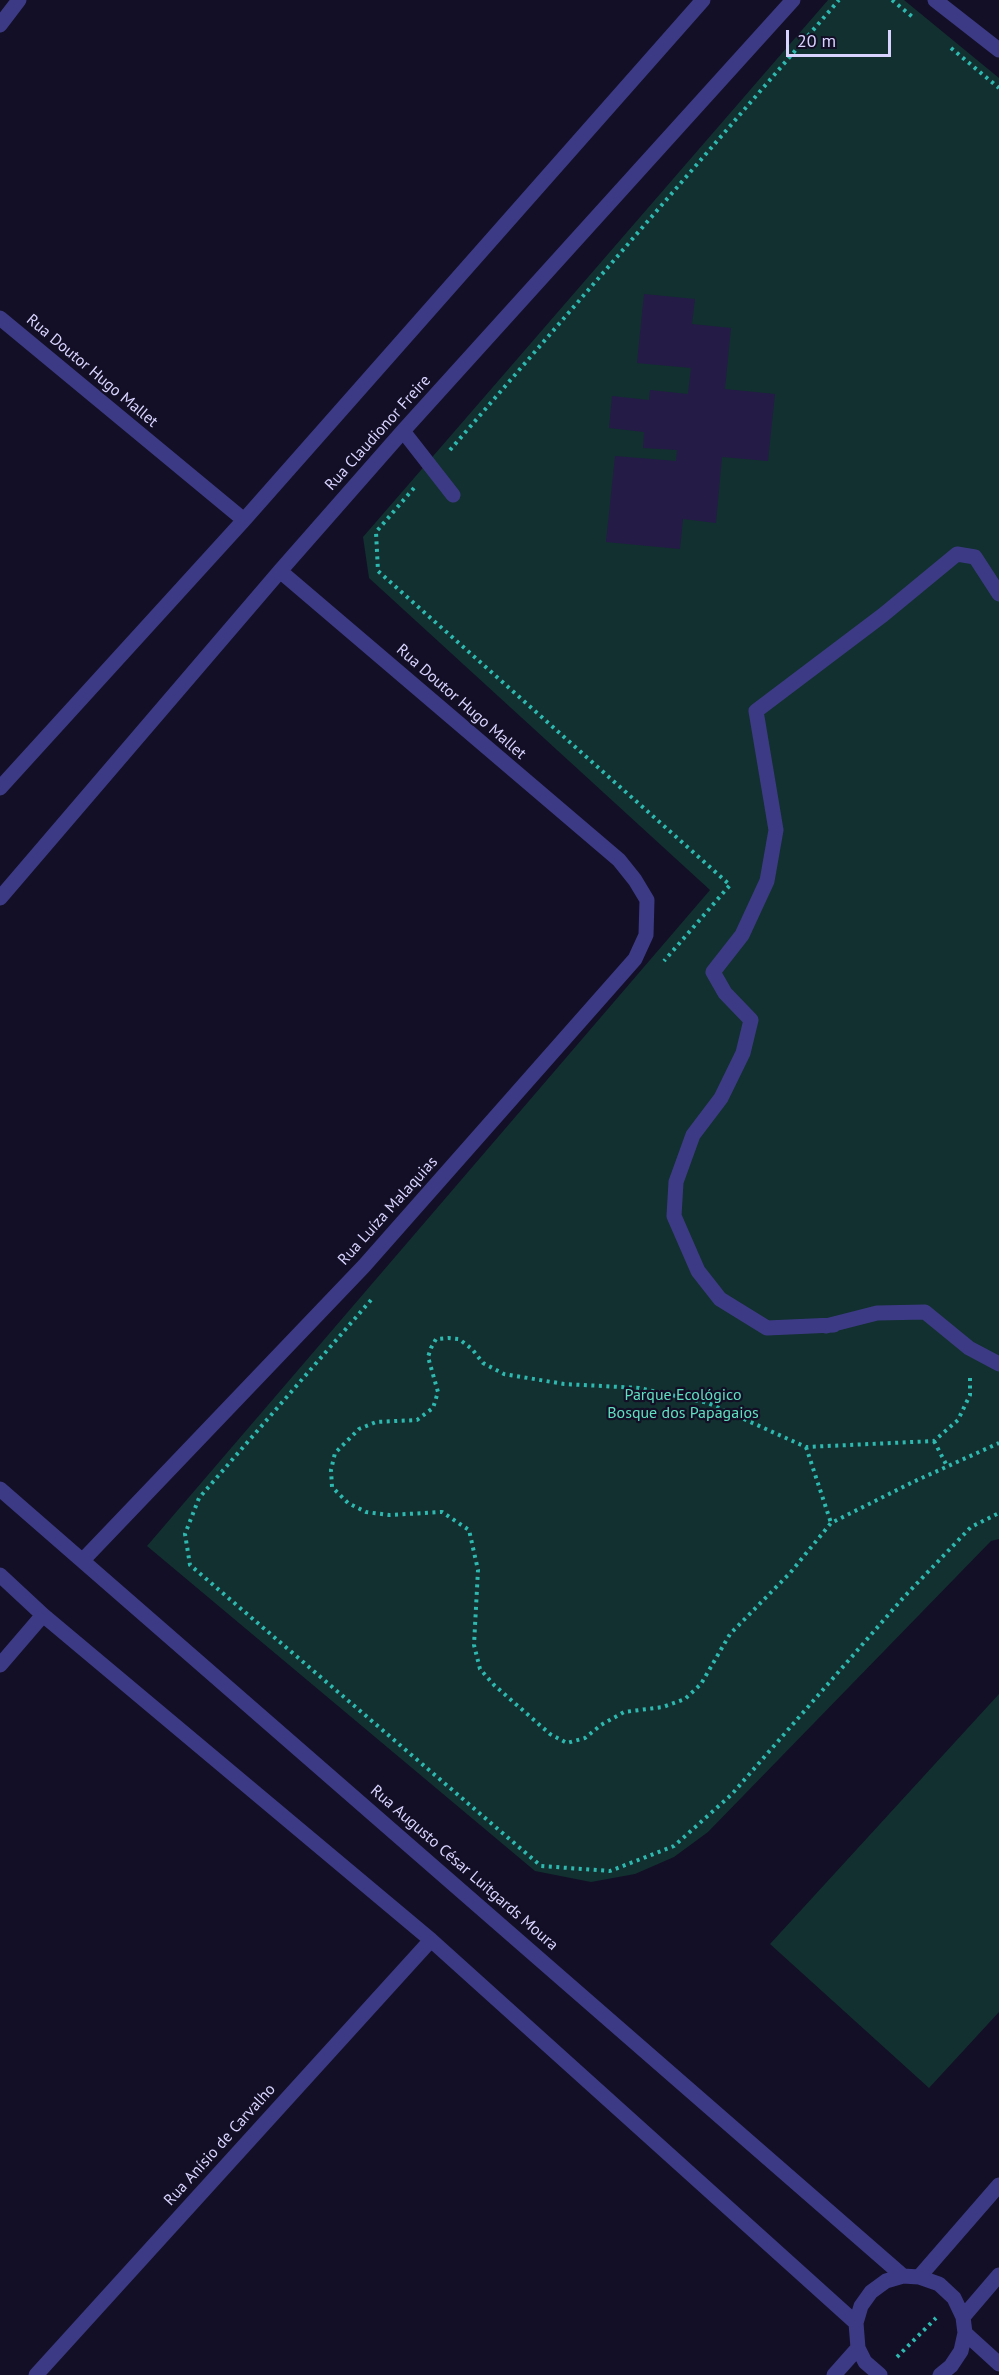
<!DOCTYPE html>
<meta charset="utf-8">
<style>
body{margin:0}
#map{position:relative;width:999px;height:2375px;overflow:hidden;background:#130f26;font-family:"PT Sans",sans-serif}
canvas{display:block}
.scale{position:absolute;left:786px;top:30px;width:105px;height:27px;box-sizing:border-box;border:3px solid #d9d4ff;border-top:0;padding-left:8px;font-size:18px;line-height:21px;white-space:nowrap;color:#d9d4ff;-webkit-text-stroke:4px #130f26;paint-order:stroke}
</style>
<div id="map">
<canvas width="999" height="2375"></canvas>
<div class="scale">20 m</div>
</div>
<script>
const context = document.querySelector('canvas').getContext('2d');
context.lineJoin = 'round';
function fill(path, color) {
  context.fillStyle = color;
  context.fill(path, 'evenodd');
}
function shape(rows) {
  const path = new Path2D();
  for (const r of rows) {
    path.moveTo(r[0], r[1]);
    for (let i = 2; i < r.length; i += 2) path.lineTo(r[i], r[i + 1]);
  }
  return path;
}
function trace(path, color, width, dash) {
  context.strokeStyle = color;
  context.lineWidth = width;
  context.lineCap = dash ? 'butt' : 'round';
  context.setLineDash(dash || []);
  context.stroke(path);
}
function write(font, color, halo, rows, align = 'center') {
  context.font = font + ' "PT Sans",sans-serif';
  context.lineWidth = 4.5;
  context.setLineDash([]);
  context.textBaseline = 'middle';
  context.strokeStyle = halo;
  context.fillStyle = color;
  for (const [text, x, y, turn = 0] of rows) {
    context.save();
    context.translate(x, y);
    context.rotate((+turn || 0) * Math.PI / 180);
    context.textAlign = isNaN(turn) ? turn : align;
    if (halo) context.strokeText(text, 0, 0);
    context.fillText(text, 0, 0);
    context.restore();
  }
}
fill(shape([
 [828,0,904,0,999,78,999,1539,991,1541,708,1832,674,1857,635,1874,591,1882,535,1871,147,1546,710,890,369,578,363,537],
 [999,1694,999,2012,929,2088,770,1944]
]), '#12302f');
fill(shape([
 [644,294,695,299,692,324,731,328,725,389,775,394,768,461,722,457,716,523,683,519,680,549,606,542,615,456,676,461,677,450,643,448,644,432,609,428,612,396,649,400,650,390,688,394,691,368,637,363]
]), '#241b47');
trace(shape([
 [892,0,915,19],
 [951,48,999,88],
 [450,450,839,0],
 [414,488,376,532,378,571,730,885,664,961],
 [371,1300,199,1498,185,1534,190,1565,541,1866,610,1871,674,1846,732,1794,903,1598,971,1527,999,1513],
 [970,1378,970,1395,958,1420,934,1441,806,1447,708,1403,639,1388,564,1384,504,1374,483,1363,472,1349,459,1339,448,1338,436,1339,431,1348,428,1357,438,1392,433,1408,417,1420,376,1422,359,1429,335,1453,331,1470,332,1487,348,1503,366,1512,389,1515,442,1512,469,1530,478,1570,474,1645,480,1669,494,1685,550,1734,567,1743,585,1738,601,1725,624,1712,663,1707,685,1699,701,1684,730,1634,790,1573,831,1523,913,1482,999,1443],
 [934,1441,947,1466],
 [806,1447,831,1523],
 [897,2357,936,2318]
]), '#2fb8b0', 4, [3, 4.5]);
trace(shape([
 [935,0,999,50],
 [0,25,19,0],
 [0,318,244,520],
 [403,431,453,495],
 [0,788,244,520,703,0],
 [0,898,280,571,403,431,793,0],
 [834,1325,767,1328,720,1299,698,1271,674,1216,676,1182,693,1135,721,1098,743,1053,751,1020,725,993,713,972,742,935,767,881,776,830,756,711,883,615,957,554,975,557,999,594],
 [826,1326,877,1313,925,1312,969,1348,999,1364],
 [0,1489,903,2276],
 [83,1560,364,1266,635,959,646,935,647,900,635,880,619,860,280,571],
 [0,1575,43,1615,431,1940,856,2323],
 [0,1665,43,1615],
 [919,2277,999,2185],
 [963,2317,999,2275],
 [965,2333,999,2364],
 [36,2375,431,1940],
 [834,2375,858,2348],
 [880,2375,865,2362,858,2348,856,2323,861,2306,871,2292,886,2281,903,2276,919,2277,939,2284,954,2298,963,2317,965,2333,961,2351,951,2366,940,2375]
]), '#3d3a85', 15);
write('16px', '#d9d4ff', '#130f26', [
 ["Rua Doutor Hugo Mallet",92,371,40],
 ["Rua Claudionor Freire",378,433,-48],
 ["Rua Doutor Hugo Mallet",461,702,41],
 ["Rua Luíza Malaquias",388,1211,-48],
 ["Rua Augusto César Luitgards Moura",464,1868,41],
 ["Rua Anísio de Carvalho",220,2145,-48]
]);
write('16px', '#5fe0c0', '#130f26', [
 ["Parque Ecológico",683,1395],
 ["Bosque dos Papagaios",683,1413]
]);
</script>
